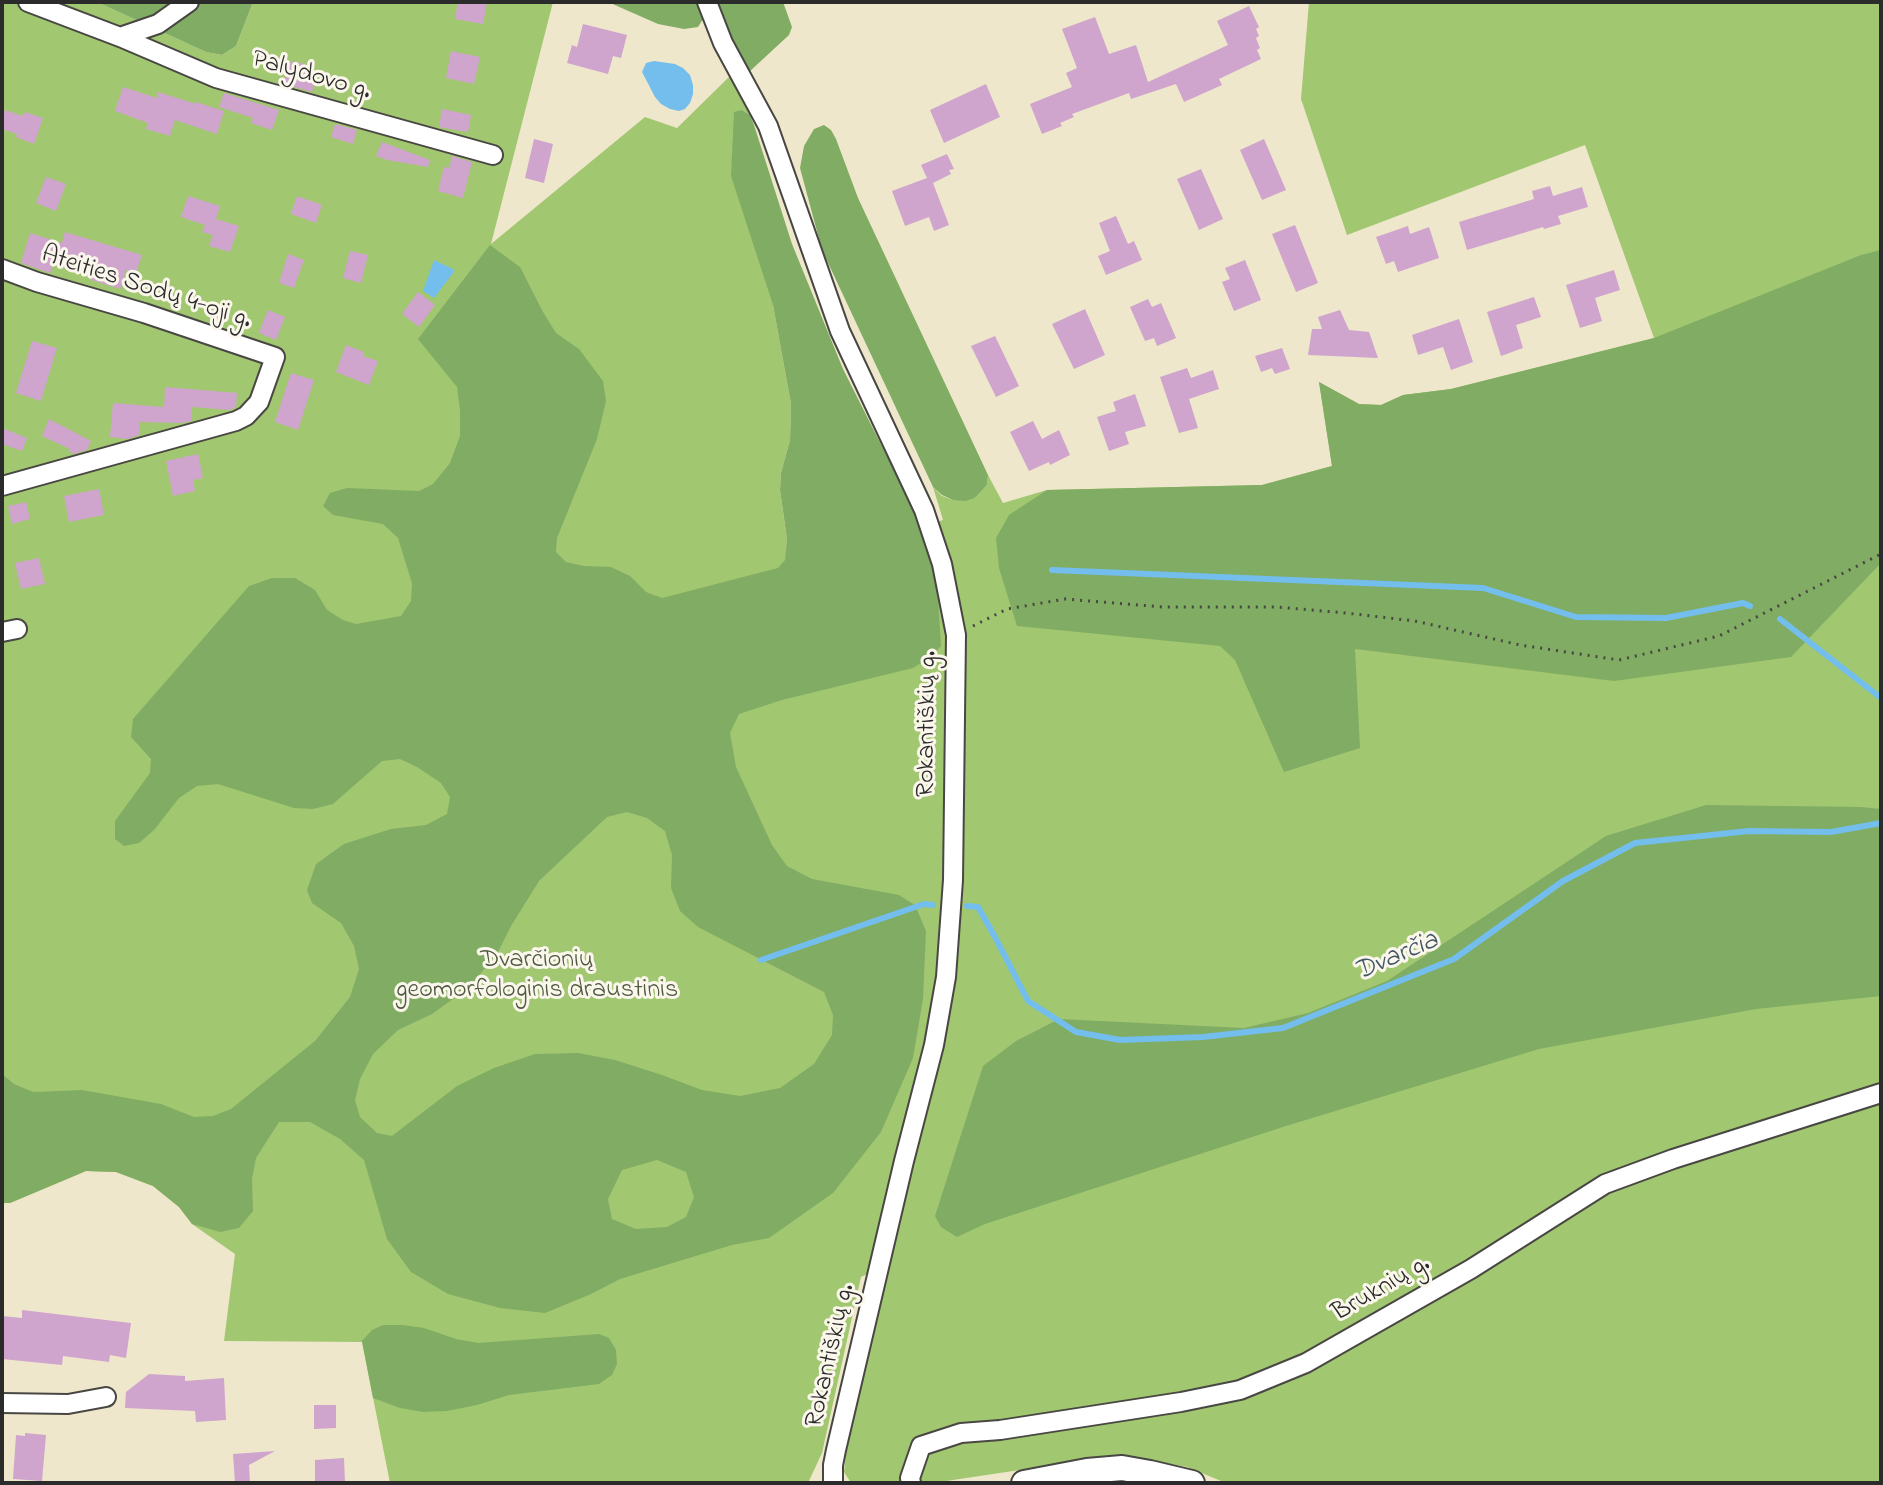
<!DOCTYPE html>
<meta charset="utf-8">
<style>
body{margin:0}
#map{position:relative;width:1883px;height:1485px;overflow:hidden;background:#efe7cb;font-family:"Indie Flower",sans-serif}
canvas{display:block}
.frame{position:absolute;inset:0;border:4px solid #2b2b2b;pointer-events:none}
</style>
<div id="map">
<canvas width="1883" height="1485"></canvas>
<div class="frame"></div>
</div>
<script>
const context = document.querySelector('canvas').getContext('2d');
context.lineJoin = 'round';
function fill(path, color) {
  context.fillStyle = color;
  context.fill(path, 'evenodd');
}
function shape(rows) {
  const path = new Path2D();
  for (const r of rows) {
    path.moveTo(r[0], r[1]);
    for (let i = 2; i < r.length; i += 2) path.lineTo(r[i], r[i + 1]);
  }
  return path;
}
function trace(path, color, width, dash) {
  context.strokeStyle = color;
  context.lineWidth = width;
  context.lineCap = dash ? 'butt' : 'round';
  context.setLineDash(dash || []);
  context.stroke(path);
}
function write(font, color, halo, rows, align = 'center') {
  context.font = font + ' "Indie Flower",sans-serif';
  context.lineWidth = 6;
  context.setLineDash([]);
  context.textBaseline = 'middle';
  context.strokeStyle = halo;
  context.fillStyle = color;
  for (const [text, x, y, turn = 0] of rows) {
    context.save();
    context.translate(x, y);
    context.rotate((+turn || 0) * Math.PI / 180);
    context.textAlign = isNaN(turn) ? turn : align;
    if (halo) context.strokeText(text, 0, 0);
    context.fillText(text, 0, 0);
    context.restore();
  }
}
fill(shape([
 [2,2,97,2,206,52,222,55,236,46,253,2,553,2,491,244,645,117,677,128,730,76,750,115,742,110,773,305,791,404,790,440,781,473,780,490,787,539,786,559,780,568,943,520,933,487,942,496,953,500,975,498,987,485,988,475,1003,503,1047,490,1262,485,1332,466,1319,382,1359,404,1381,405,1403,395,1451,389,1654,338,1585,145,1347,235,1301,99,1309,2,1881,2,1881,1483,1226,1483,1187,1467,1150,1460,1112,1459,1053,1465,933,1483,851,1483,844,1472,848,1433,885,1266,861,1277,822,1453,808,1483,390,1483,362,1342,224,1341,235,1254,192,1224,179,1207,153,1186,116,1172,86,1171,10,1203,2,1203]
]), '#a2c771');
fill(shape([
 [97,2,253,2,236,46,222,55,206,52],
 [608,2,697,2,703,19,698,27,684,29,658,24],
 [714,2,783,2,792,27,789,35,749,72,729,41],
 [742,110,750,115,754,125,792,244,843,369,918,518,937,582,941,646,931,657,913,668,782,700,739,714,730,733,736,767,772,845,787,866,812,879,899,895,915,905,926,931,923,999,913,1058,881,1132,833,1193,769,1238,732,1245,620,1279,591,1294,545,1313,500,1308,448,1294,411,1272,387,1239,364,1160,340,1139,310,1122,279,1122,256,1158,252,1179,253,1211,239,1228,220,1232,192,1224,179,1207,153,1186,116,1172,86,1171,10,1203,2,1203,2,1074,14,1084,33,1092,82,1090,161,1104,194,1117,213,1116,231,1109,315,1041,350,997,359,969,354,946,341,923,312,903,307,890,316,864,344,844,391,829,426,825,447,814,450,797,441,783,417,767,400,759,382,761,333,804,313,809,294,808,218,784,197,786,179,798,154,830,139,843,124,846,115,839,115,821,150,773,151,759,131,737,133,719,249,586,272,578,295,578,315,590,327,610,343,620,356,624,401,616,411,601,412,583,398,538,383,524,333,515,323,506,330,493,347,488,419,491,433,484,450,463,460,436,460,410,457,387,418,339,490,245,520,267,543,312,556,333,579,349,603,381,606,401,597,439,557,538,556,552,566,562,584,566,611,567,630,576,646,592,662,598,778,568,785,560,787,539,780,490,781,473,790,440,791,404,773,305,731,176,734,112],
 [627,812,647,818,665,831,672,855,671,888,680,911,698,927,824,992,833,1015,832,1035,814,1064,780,1088,740,1096,702,1090,662,1075,615,1060,578,1053,535,1054,494,1068,457,1086,392,1136,377,1133,360,1117,355,1100,360,1079,373,1054,398,1030,432,1014,471,986,499,950,511,926,539,881,607,817],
 [657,1160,686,1172,694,1197,686,1217,667,1227,636,1229,612,1219,608,1199,622,1170],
 [824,125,831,130,836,139,858,198,988,475,987,485,975,498,965,501,953,500,942,495,933,487,822,250,800,168,804,146,814,129],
 [1881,250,1881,563,1791,657,1614,681,1355,649,1360,748,1284,772,1235,660,1220,646,1017,626,999,568,996,538,1009,515,1047,490,1262,485,1332,466,1319,382,1359,404,1381,405,1403,395,1451,389,1654,338,1861,255],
 [1706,805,1861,807,1881,809,1881,996,1756,1009,1539,1049,1286,1126,985,1224,957,1237,941,1227,935,1216,983,1066,1016,1041,1059,1019,1244,1028,1308,1013,1387,981,1606,836],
 [383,1325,403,1325,424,1328,456,1339,478,1343,599,1334,609,1338,616,1350,617,1364,612,1375,599,1384,509,1395,477,1405,447,1411,423,1412,400,1408,373,1398,362,1341,372,1330]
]), '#81ac63');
fill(shape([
 [654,61,675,64,683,68,690,75,693,85,693,94,690,103,685,109,679,111,670,109,661,104,655,97,642,72,646,63],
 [434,260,453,269,453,273,434,298,423,291]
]), '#74beed');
trace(shape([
 [1052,570,1483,588,1576,617,1666,618,1743,603,1750,606],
 [1780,619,1881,698],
 [967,906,978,907,995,937,1028,1001,1076,1032,1120,1040,1203,1037,1283,1028,1454,959,1563,881,1635,843,1749,831,1831,832,1881,823],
 [761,960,924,904,933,905]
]), '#74beed', 6);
fill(shape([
 [458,2,487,2,483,24,455,19],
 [1249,6,1259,27,1256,29,1259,36,1256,38,1260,48,1257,50,1261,59,1219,79,1222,85,1184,102,1176,84,1131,99,1129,93,1072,114,1074,117,1060,123,1062,126,1042,134,1030,104,1072,87,1066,73,1077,68,1062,29,1095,17,1109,54,1136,45,1148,82,1228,45,1217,21],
 [583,24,627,35,621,58,613,56,608,74,567,63,572,45,577,47],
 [451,51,480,57,474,84,446,78],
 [291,61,305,64,303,72,317,76,312,92,284,84],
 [986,84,1000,117,944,143,930,110],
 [123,87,157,98,158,92,196,104,196,102,224,111,217,134,175,120,170,136,146,129,148,123,115,111],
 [224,93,279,110,272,130,251,123,253,118,219,107],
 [442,109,471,115,468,132,439,127],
 [5,110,23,116,25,112,43,118,34,144,16,137,17,134,2,129,2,118],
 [335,124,357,130,353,144,331,137],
 [534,139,553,144,544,183,525,178],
 [1264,139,1286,190,1262,200,1240,150],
 [382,142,430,160,428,167,387,160,376,156],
 [947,154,954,169,949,170,951,174,933,183,949,225,934,231,929,217,905,226,892,191,927,178,921,165],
 [452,156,472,162,463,198,438,191,444,167,449,168],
 [1201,169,1223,219,1199,230,1177,179],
 [46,177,66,184,56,211,36,203],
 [1550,186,1553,196,1582,187,1588,207,1558,216,1561,224,1544,229,1543,227,1467,250,1459,222,1534,199,1532,191],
 [188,196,220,206,216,219,239,226,230,252,209,246,213,235,202,232,205,225,181,217],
 [297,196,322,205,316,223,291,214],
 [1116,216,1128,244,1134,241,1142,260,1106,275,1098,256,1110,251,1099,223],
 [1295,225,1318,283,1296,292,1272,234],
 [1408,226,1410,234,1429,227,1439,258,1398,272,1394,261,1386,264,1376,237],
 [65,232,142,255,136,273,126,270,120,289,91,280,92,276,54,264,50,273,21,263,30,233,62,243],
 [350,251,368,255,361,283,343,278],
 [288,254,304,260,294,288,279,283],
 [1245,260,1261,300,1234,311,1222,282,1230,279,1225,268],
 [1614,270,1620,290,1595,298,1602,321,1580,328,1566,285],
 [418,292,435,305,419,327,402,314],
 [1534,297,1541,317,1516,325,1523,348,1501,356,1487,312],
 [1148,299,1152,307,1161,303,1176,338,1157,346,1154,338,1145,341,1130,307],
 [1085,309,1105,355,1074,369,1052,324],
 [268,310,285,317,276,340,259,333],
 [1340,310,1349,330,1369,332,1378,358,1308,355,1312,329,1322,329,1318,317],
 [1459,319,1473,362,1451,370,1443,347,1418,355,1412,335],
 [995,336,1019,386,996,397,971,346],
 [32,341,57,348,41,401,16,393],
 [346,345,364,352,363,356,378,361,369,385,336,372],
 [1282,348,1290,369,1275,374,1272,368,1261,372,1255,356],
 [1187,368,1191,378,1213,370,1219,389,1189,399,1198,428,1179,433,1160,377],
 [291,373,314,380,298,430,275,422],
 [165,387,237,393,236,407,230,410,192,407,191,421,182,423,140,422,139,435,128,439,110,437,113,403,164,407],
 [1135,394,1146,426,1125,432,1129,444,1109,451,1097,417,1116,411,1113,402],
 [49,419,91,441,87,450,74,454,69,451,70,449,42,436],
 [1033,421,1042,439,1059,430,1070,455,1050,465,1049,462,1029,471,1010,432],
 [2,428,27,438,22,451,2,444],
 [198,454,203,478,193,480,195,491,173,496,166,461],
 [99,489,104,515,69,522,64,496],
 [26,502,30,519,12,524,8,506],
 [39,558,45,584,21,589,15,563],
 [22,1310,131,1323,126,1358,110,1355,109,1362,63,1356,62,1365,2,1359,2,1316,22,1318],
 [149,1374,185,1376,185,1381,224,1378,226,1420,196,1422,195,1411,125,1408,126,1392],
 [314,1405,336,1405,336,1428,314,1429],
 [25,1433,46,1435,42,1481,13,1479,16,1435,25,1436],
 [275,1451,249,1465,250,1483,235,1483,233,1454],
 [344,1458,345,1483,315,1483,315,1460]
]), '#cfa4cd');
const minor = shape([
 [28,2,120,37,216,78,493,155],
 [707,2,723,43,768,126,840,331,924,510,942,564,956,635,953,880,946,977,934,1045,904,1161,836,1450,833,1465,833,1483],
 [120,37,158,24,189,2],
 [2,269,37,282,144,313,275,357,259,402,246,416,236,421,2,486],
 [2,632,17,629],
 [2,1403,68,1404,106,1397],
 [911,1483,910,1478,921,1446,961,1433,1000,1430,1181,1402,1240,1390,1306,1363,1471,1269,1605,1184,1673,1159,1881,1093]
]);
const major = shape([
 [1024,1483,1087,1471,1122,1468,1150,1473,1192,1483]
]);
trace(minor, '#484743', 22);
trace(major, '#484743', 28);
trace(shape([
 [973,626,1007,609,1065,599,1163,607,1277,607,1346,613,1415,621,1520,645,1619,660,1719,636,1881,554]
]), '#484743', 3, [2, 6]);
trace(minor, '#fff', 18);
trace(major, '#fff', 24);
write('26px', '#2b2b2b', '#fbf7ec', [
 ["Palydovo g.",311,77,16],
 ["Ateities Sodų 4-oji g.",146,289,18],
 ["Rokantiškių g.",929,724,-89],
 ["Bruknių g.",1382,1290,-30],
 ["Rokantiškių g.",832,1356,-77]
]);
write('26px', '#4f5a40', '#fbf7ec', [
 ["Dvarčionių",537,962],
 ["geomorfologinis draustinis",537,992]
]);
write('italic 28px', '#415765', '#fbf7ec', [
 ["Dvarčia",1397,958,-23]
]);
</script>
